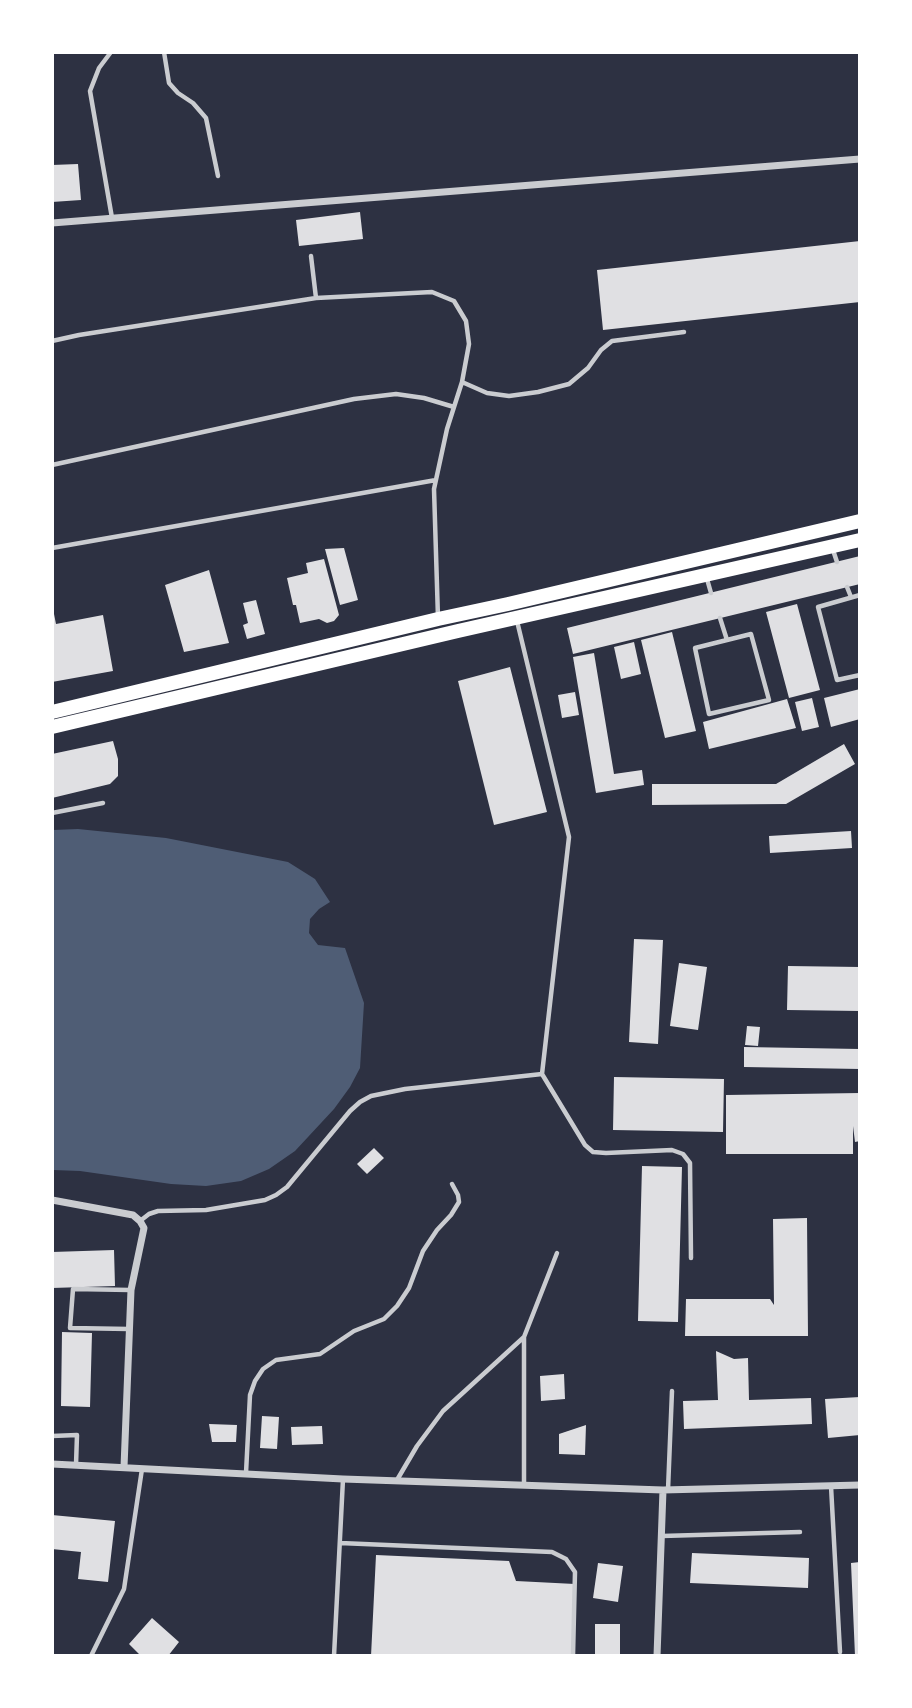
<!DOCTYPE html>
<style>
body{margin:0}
#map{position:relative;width:912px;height:1708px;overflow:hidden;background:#2d3142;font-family:Commissioner,sans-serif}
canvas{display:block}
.frame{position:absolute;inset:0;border:54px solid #fff;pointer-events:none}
</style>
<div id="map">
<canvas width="912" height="1708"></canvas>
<div class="frame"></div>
</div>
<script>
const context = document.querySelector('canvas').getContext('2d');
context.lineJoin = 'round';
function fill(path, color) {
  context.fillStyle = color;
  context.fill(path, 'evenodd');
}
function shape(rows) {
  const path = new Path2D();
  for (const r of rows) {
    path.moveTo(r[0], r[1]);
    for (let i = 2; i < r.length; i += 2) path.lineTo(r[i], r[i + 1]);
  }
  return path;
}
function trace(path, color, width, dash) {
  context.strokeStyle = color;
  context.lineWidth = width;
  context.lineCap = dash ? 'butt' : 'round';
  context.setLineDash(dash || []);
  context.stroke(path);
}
fill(shape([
 [78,829,166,838,288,862,315,879,330,902,319,909,310,919,309,933,318,945,345,948,364,1003,360,1068,350,1087,334,1109,295,1151,269,1169,241,1181,206,1186,171,1184,80,1171,53,1170,53,830]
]), '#4f5d75');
fill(shape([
 [78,164,81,200,52,202,52,165],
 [360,212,363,239,299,246,296,220],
 [860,241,860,302,603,330,597,270],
 [344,548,358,600,340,605,325,549],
 [860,556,860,584,573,654,567,628],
 [324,559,339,615,334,621,327,623,319,619,300,623,296,605,293,605,287,578,308,573,306,563],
 [209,570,229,643,184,652,165,585],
 [256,600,265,634,247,639,243,625,248,623,243,603],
 [797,604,820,690,789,698,766,612],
 [52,614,54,614,56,624,103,615,113,671,52,682],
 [672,632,696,731,665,738,641,640],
 [634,642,641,674,621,679,614,647],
 [594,653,614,774,642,770,644,785,596,793,573,657],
 [510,667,547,812,494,825,458,681],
 [860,689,860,719,831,727,824,698],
 [575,692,579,715,562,718,558,695],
 [812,698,819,727,802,731,795,702],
 [787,699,796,728,709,749,703,722],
 [113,741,118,759,118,776,110,784,52,798,52,754],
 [844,744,855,764,786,804,652,805,652,784,776,784],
 [851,831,852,848,770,853,769,836],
 [634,939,663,940,658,1044,629,1042],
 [679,963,707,967,698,1030,670,1026],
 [788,966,860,967,860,1011,787,1010],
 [747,1026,760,1027,758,1046,745,1045],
 [744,1047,860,1049,860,1069,744,1067],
 [614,1077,724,1079,723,1132,613,1130],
 [860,1093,860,1141,855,1142,853,1126,853,1154,726,1154,726,1095],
 [374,1148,384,1158,367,1174,357,1164],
 [642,1166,682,1167,678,1322,638,1321],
 [807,1218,808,1336,685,1336,686,1299,770,1299,774,1305,773,1219],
 [114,1250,115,1286,52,1288,52,1252],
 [62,1332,92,1333,90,1407,61,1406],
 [716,1351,734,1359,748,1358,749,1400,811,1398,812,1424,684,1429,683,1401,718,1400],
 [564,1374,565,1399,541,1401,540,1376],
 [860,1397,860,1435,828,1438,825,1399],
 [262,1416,279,1417,277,1449,260,1448],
 [209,1424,237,1425,236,1442,212,1442],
 [586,1425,585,1455,559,1454,559,1434],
 [322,1426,323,1444,292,1445,291,1427],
 [52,1515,115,1521,108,1582,78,1579,81,1552,52,1549],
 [692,1553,809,1558,808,1588,690,1583],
 [376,1555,509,1561,516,1581,575,1584,572,1656,371,1656],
 [860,1562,860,1656,855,1656,851,1563],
 [598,1563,623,1566,618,1602,593,1598],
 [152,1618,179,1642,168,1656,141,1656,129,1644],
 [595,1624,620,1624,620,1656,595,1656]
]), '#e0e0e3');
trace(shape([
 [111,52,99,68,90,91,112,218],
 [164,52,169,83,178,93,193,103,206,118,218,176],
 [311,256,316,298,432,292,454,301,466,321,469,344,462,382,447,429,434,489,438,618],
 [52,341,79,335,316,298],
 [462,382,487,393,509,396,538,392,569,384,588,368,601,350,612,341,684,332],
 [52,465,354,399,396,394,424,398,454,407],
 [52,548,436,480],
 [833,550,837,562],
 [707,579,711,593],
 [847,587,851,597],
 [860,595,818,607,837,680,860,675],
 [720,618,727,640,751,634,769,700,709,714,695,648,727,640],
 [517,621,569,837,542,1074,585,1145,593,1152,606,1153,672,1150,683,1154,690,1163,691,1258],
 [52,813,103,803],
 [140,1221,149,1214,158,1211,206,1210,265,1200,276,1195,287,1187,350,1111,360,1102,371,1096,405,1089,542,1074],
 [129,1329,70,1328,73,1289,130,1290],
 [524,1337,524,1484],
 [52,1436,77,1435,76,1465],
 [246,1473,250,1395,255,1381,263,1369,276,1360,320,1354,354,1331,384,1319,397,1306,409,1288,423,1251,437,1230,451,1215,459,1202,458,1195,452,1184],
 [397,1480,417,1446,443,1411,524,1337,557,1253],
 [831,1486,840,1652],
 [668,1490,672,1391],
 [662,1536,800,1532],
 [340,1543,552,1552,566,1559,575,1572,573,1656],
 [91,1656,124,1589,142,1469],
 [334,1656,343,1479]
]), '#caccd0', 4.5);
trace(shape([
 [52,223,860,159],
 [52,1200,133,1215,140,1221,144,1228,131,1290,124,1467],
 [52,1464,343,1479,663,1490,860,1485],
 [657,1656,663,1490]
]), '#caccd0', 7);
trace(shape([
 [52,712,438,619,508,604,860,521],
 [52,727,458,631,860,540]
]), '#fff', 14);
</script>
